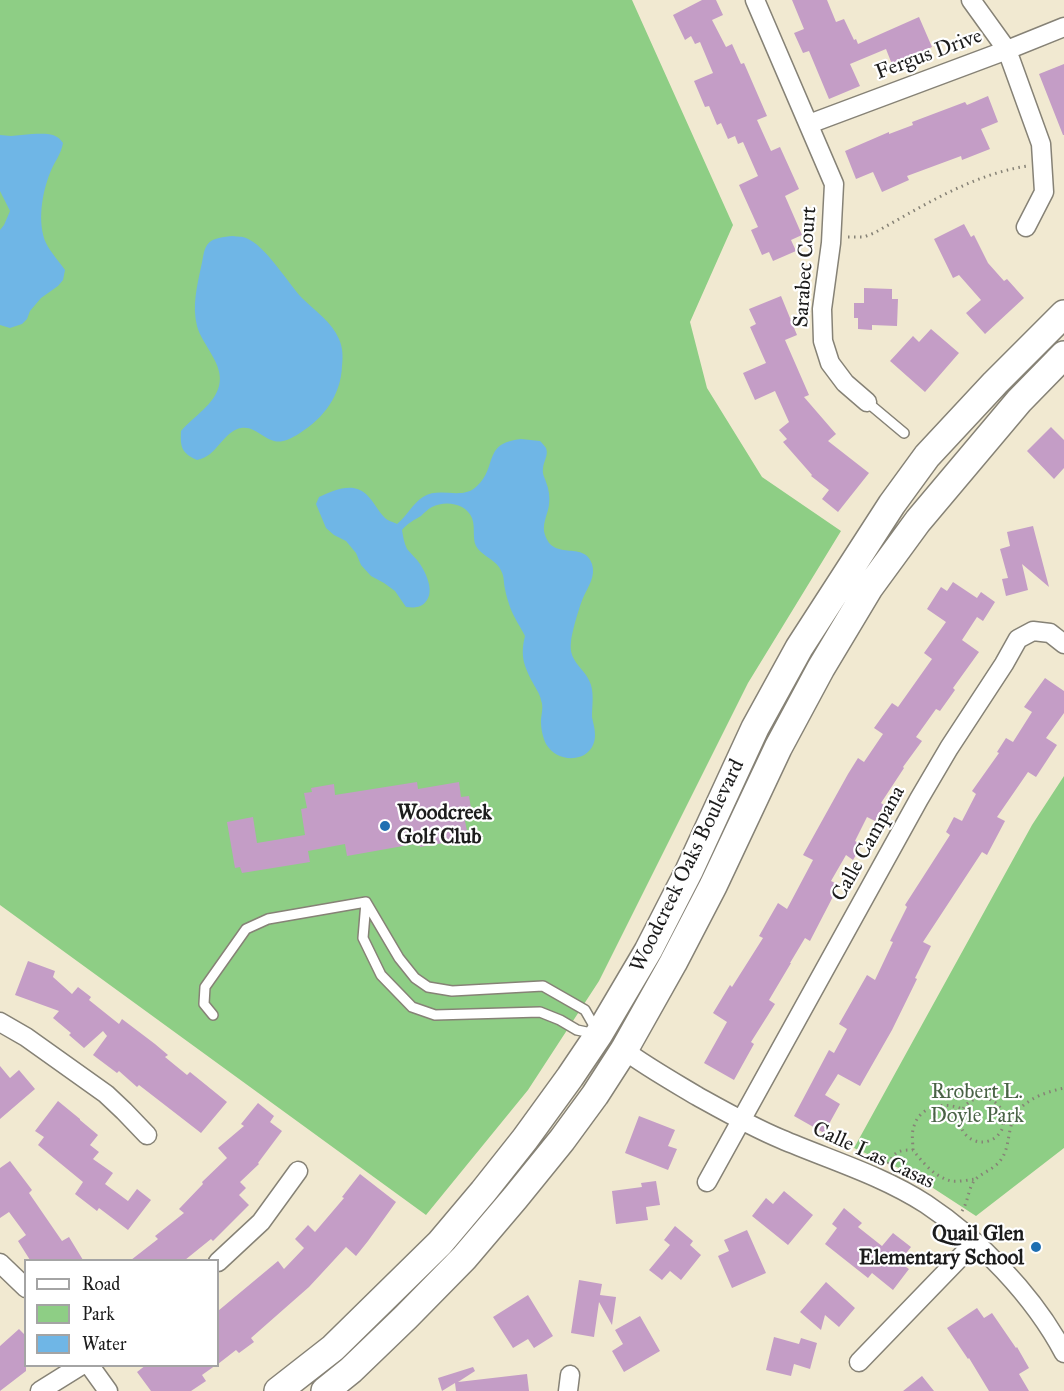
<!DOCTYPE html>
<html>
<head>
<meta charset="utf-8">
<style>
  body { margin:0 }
  #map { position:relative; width:1064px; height:1391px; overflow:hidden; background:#f1e9d1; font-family:"IM FELL Great Primer",serif }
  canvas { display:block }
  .legend { position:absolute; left:24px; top:1259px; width:195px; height:108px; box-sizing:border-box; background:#fff; border:2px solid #a4a4a4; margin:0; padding:8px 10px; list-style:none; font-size:18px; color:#1c1c1c }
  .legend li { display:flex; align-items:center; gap:12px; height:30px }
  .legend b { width:30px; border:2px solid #a4a4a4 }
</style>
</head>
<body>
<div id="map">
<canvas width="1064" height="1391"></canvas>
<ul class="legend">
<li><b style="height:8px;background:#fff"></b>Road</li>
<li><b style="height:16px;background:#8ece85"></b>Park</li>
<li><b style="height:16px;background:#6fb6e6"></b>Water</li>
</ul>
</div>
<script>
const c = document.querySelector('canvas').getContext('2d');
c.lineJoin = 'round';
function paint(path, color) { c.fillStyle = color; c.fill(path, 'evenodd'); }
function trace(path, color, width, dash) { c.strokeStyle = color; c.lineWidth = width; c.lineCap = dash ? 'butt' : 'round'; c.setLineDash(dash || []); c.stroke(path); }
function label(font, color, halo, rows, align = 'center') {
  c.font = font + ' "IM FELL Great Primer",serif'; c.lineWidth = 4.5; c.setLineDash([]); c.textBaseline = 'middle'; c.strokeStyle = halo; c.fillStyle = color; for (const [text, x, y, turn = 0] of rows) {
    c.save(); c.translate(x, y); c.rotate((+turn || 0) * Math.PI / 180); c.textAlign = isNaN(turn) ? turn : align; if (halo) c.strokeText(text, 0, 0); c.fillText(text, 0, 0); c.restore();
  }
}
paint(new Path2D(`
  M0,0H632L733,225L690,322L707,388L762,477L841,531L748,683L599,981L528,1090L426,1215L0,905Z
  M1064,776V1148L976,1216L910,1173L854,1148L1032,825Z`), '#8ece85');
paint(new Path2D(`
  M32,134C44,134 56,132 63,143C61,155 54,162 50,173C42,193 37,223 46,243C51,253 59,261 65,270L63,280L58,286L41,298L30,311L27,319L22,324L10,328L0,325V230L4,225L10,211L0,191V135L11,136Z
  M233,236C237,237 242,236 246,238C265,245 288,283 302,298C315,311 332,322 339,339C343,348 343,357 342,366C341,395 324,418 300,433C295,436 289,440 283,441C267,445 257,425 241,428C228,430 219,447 210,454C206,457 202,459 197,460C182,453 180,448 181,431C194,416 214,405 219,386C225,365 202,345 197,326C192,306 197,286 201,267C203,260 203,251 207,245C213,237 224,237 233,236Z
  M521,439L540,441C542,443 544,445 546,448C549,455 543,462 543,469C542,474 545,478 546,482C549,489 550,497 549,505C548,513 543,522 544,531C551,564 584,539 592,564C596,576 588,587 583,598C579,608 572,631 571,642C568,663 586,668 591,685C594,696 592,706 592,717C593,723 595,728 595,735C595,762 559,766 546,744C543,738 541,729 541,722C541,714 544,708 541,700C540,694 536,689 533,683C524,666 520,656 525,636C520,626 514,618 510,607C508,601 506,595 505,589C503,580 505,576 499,567C494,560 484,556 478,549C471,541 476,528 472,518C466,503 445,500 432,507C428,509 424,513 421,516C414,520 408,523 402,530C403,536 404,543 407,549C411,554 416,558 420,564C426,573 434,590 427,600C422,608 414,608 406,607L395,591L384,583L371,576L361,565L356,553L346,541L334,535L326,528L316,504L319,497C334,490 354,481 367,495C374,502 378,511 385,518C388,521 394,522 397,524C407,516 413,503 423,497C440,486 462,501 477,486C498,467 482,443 521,439Z`), '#6fb6e6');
paint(new Path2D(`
  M702,0H716L723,15L712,20L726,47L732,44L741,64L744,63L767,116L757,120L771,151L780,147L799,189L785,196L802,235L791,240L796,251L773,261L769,252L762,255L751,230L758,227L739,185L758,176L743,142L738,144L735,136L728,139L721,123L717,125L709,106L705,107L694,81L713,73L700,42L695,44L691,36L685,40L673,15Z
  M792,0H827L836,22L844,19L854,40L856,39L858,44L919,17L932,47L919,53L920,55L893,67L886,49L850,64L860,86L829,99L809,51L803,53L794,33L804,29Z
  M1064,64V135H1063L1039,74Z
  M988,96L998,122L981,129L990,149L962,160L961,156L907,176L909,180L882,192L873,172L856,179L845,151L889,132V134L913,125L912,122L965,102L967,105Z
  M964,224L971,237L974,235L988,263L1004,281L1007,279L1024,298L985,334L966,313L981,300L959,275L953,278L934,239Z
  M864,288L892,289V299H898L897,326L872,325V330L858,329V318H854V303H864Z
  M781,296L797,335L785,340L809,395L804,397L836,434L828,441L869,473L838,512L822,499L829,490L811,476L812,475L783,442L787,439L779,430L789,422L775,391L755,400L743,373L766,363L750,327L756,324L749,309Z
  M931,329L959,353L925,392L890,361L913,336L919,342Z
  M1051,427L1064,440V468L1054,479L1027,451Z
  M1033,526L1049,587L1022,564L1028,590L1006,596L1002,579L1008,578L1000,549L1010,546L1007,532Z
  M953,582L977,598L981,592L995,602L983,621L977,617L962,640L979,652L953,688L955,690L940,711L936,709L916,737L922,741L903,767L904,768L881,803L884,805L875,821L867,817L855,841L862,845L853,860L846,855L831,881L839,885L810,941L805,938L790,963H791L769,1000L775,1004L751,1042L754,1044L734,1080L704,1063L727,1022L713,1013L730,985L732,987L763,938L759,936L778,903L787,909L813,860L803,855L848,774L858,758L864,762L883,734L874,728L892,703L898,707L932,659L924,653L946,622L927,609L941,587L947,591Z
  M1045,678L1064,691V713L1046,738L1057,745L1036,777L1028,772L997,817L1005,821L987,855L982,852L923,942L931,946L915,978L917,979L892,1030L860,1086L838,1074L825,1095L840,1104L824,1133L794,1116L829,1050L834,1053L847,1029L839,1024L867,975L875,980L893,942L890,941L907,907L905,905L950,835L946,832L954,817L962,821L976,794L972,791L999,753L997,752L1006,738L1013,742L1032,712L1024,707Z
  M417,782L418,789L459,782L461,797L469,796L472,814L464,816L467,831L459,833L461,840L420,847V843L347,856L345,844L308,851L310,862L242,873L240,867L235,868L227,822L253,817L257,843L305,835L301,809L307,808L304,793L312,792L311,788L334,784L335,795Z
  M28,961L55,971L53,977L72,994L78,987L91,997L89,1000L119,1024L122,1019L155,1044L168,1055L165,1057L187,1075L190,1072L227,1102L201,1133L139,1085L137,1087L119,1071L117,1073L93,1055L107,1036L103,1031L84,1048L69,1035L71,1033L53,1018L59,1011L15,995Z
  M0,1066L10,1078L19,1070L35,1089L0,1119Z
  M58,1101L80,1119V1120L98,1135L90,1145L99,1152L93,1159L113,1173L105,1184L128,1201L137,1189L151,1200L128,1230L99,1208L97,1211L75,1194L83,1182L38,1145L44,1137L35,1131Z
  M258,1103L274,1116L270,1122L282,1131L258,1163L259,1164L240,1182L246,1188L239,1195L249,1205L213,1241L211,1239L185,1260H131L158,1239L155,1236L184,1213L179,1209L203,1184L202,1182L227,1158L218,1148L244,1126L241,1124Z
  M639,1116L675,1130L668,1146L677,1149L668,1170L625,1153Z
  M10,1161L32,1190L29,1193L62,1241L69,1237L83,1260H30L18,1241L26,1235L9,1212L0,1218V1168Z
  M360,1174L396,1202L368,1241L356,1256L346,1247L309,1287L251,1338L254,1342L239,1353L236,1350L218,1364V1311L278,1261L284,1269L304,1248L295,1239L308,1225L315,1232L344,1198L342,1197Z
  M656,1181L660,1205L646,1207L648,1220L616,1224L612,1191L642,1187L641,1183Z
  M784,1191L813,1215L788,1245L752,1216L766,1198L773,1204Z
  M844,1208L862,1223L858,1227L882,1246L893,1233L911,1247L899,1262L909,1269L893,1290L872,1273L868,1278L825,1244L837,1228L832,1224Z
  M675,1226L693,1241L690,1245L701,1255L681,1280L670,1271L662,1280L649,1270L670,1245L664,1240Z
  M747,1230L766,1273L732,1288L718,1256L729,1251L724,1240Z
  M579,1280L602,1284L600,1295L616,1297L612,1325L599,1302L594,1337L571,1333Z
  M826,1282L855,1308L839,1327L825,1315L821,1330L800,1312Z
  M528,1295L553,1336L534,1348L528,1339L513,1348L493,1317Z
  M977,1308L984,1318L992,1313L1016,1348L1017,1347L1029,1368L1019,1374L1029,1391H989L969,1358L968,1359L947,1328Z
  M640,1316L660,1351L624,1372L612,1351L623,1344L615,1330Z
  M19,1329L26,1336V1371L0,1391V1346Z
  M774,1337L799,1344L801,1338L817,1343L810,1369L794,1364L791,1376L766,1370Z
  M146,1365H216L202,1375L206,1381L191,1391H151L137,1372Z
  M473,1367L475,1371L458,1382L527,1374L529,1391H456L455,1383L442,1391L438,1378Z
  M922,1376L934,1391H903Z`), '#c49dc6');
const service = new Path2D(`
  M867,402L904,433
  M366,902L363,938L381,975L412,1007L435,1015L540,1012L560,1020L577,1030L596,1034
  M366,902L399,958L415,978L428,987L452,991L543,986L585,1010L597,1031
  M213,1015L204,1004L205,987L246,929L268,919L366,902`);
const minor = new Path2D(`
  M755,0L834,184L831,243L822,309L823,341L830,363L845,383L867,402
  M971,0L1007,50L1041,144L1044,192L1026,227
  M809,124L1007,50L1064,27
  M0,1022L26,1037L106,1094L124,1111L147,1135
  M624,1050C647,1067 672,1081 697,1096C724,1111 752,1127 781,1139C830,1160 881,1175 926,1204C979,1239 1034,1296 1064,1353
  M707,1182L919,799L949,748L1004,664L1018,639L1033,631L1050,633L1064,644
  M218,1262L261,1222L298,1171
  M0,1263L26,1288
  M859,1362L975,1242
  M90,1366L108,1391
  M40,1391L80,1366
  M568,1391L570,1375`);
const secondary = new Path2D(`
  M278,1391L333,1348L440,1243L483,1192L525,1139L570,1077L599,1034L648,951L689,871L755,728L799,648L892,504L927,456L995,383L1064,314
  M325,1391L351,1370L406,1317L464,1258L515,1198L562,1140L595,1095L624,1050L673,963L713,886L778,748L821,668L869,588L918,521L1019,401L1064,355`);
trace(service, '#868276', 12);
trace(minor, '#868276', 21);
trace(secondary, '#868276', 30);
trace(new Path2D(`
  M848,237H864L874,233C923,206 971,175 1027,166
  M960 1120a22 22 0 1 1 44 0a22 22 0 1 1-44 0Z
  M913,1150C913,1143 911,1134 914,1126C920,1106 944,1101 962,1109
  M888,1164C895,1151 899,1150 913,1150C923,1163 935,1177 951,1181C958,1182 968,1180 976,1179
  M962,1211C968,1202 968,1190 974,1181C981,1172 995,1170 1002,1158C1008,1149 1008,1137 1011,1126C1016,1102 1042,1093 1064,1088`), '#868276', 3, [1.5, 4.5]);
trace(service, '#fff', 9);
trace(minor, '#fff', 18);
trace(secondary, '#fff', 27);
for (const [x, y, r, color] of [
  [385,826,6,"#1f6fb2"],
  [1036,1247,6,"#1f6fb2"]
]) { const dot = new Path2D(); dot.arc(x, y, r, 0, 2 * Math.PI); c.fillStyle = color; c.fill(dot); trace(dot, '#fff', 2); }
label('21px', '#1c1c1c', '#fff', [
  ["Fergus Drive",929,55,-20],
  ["Sarabec Court",806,267,-86],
  ["Calle Campana",869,844,-61],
  ["Woodcreek Oaks Boulevard",688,866,-64],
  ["Calle Las Casas",873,1156,25]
]);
label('bold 21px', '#1c1c1c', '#fff', [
  ["Woodcreek",397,814],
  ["Golf Club",397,838],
  ["Quail Glen",1024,1235,"right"],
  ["Elementary School",1024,1259,"right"]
], 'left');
label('21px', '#4a6346', '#fff', [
  ["Rrobert L.",977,1093],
  ["Doyle Park",977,1117]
]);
</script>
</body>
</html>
